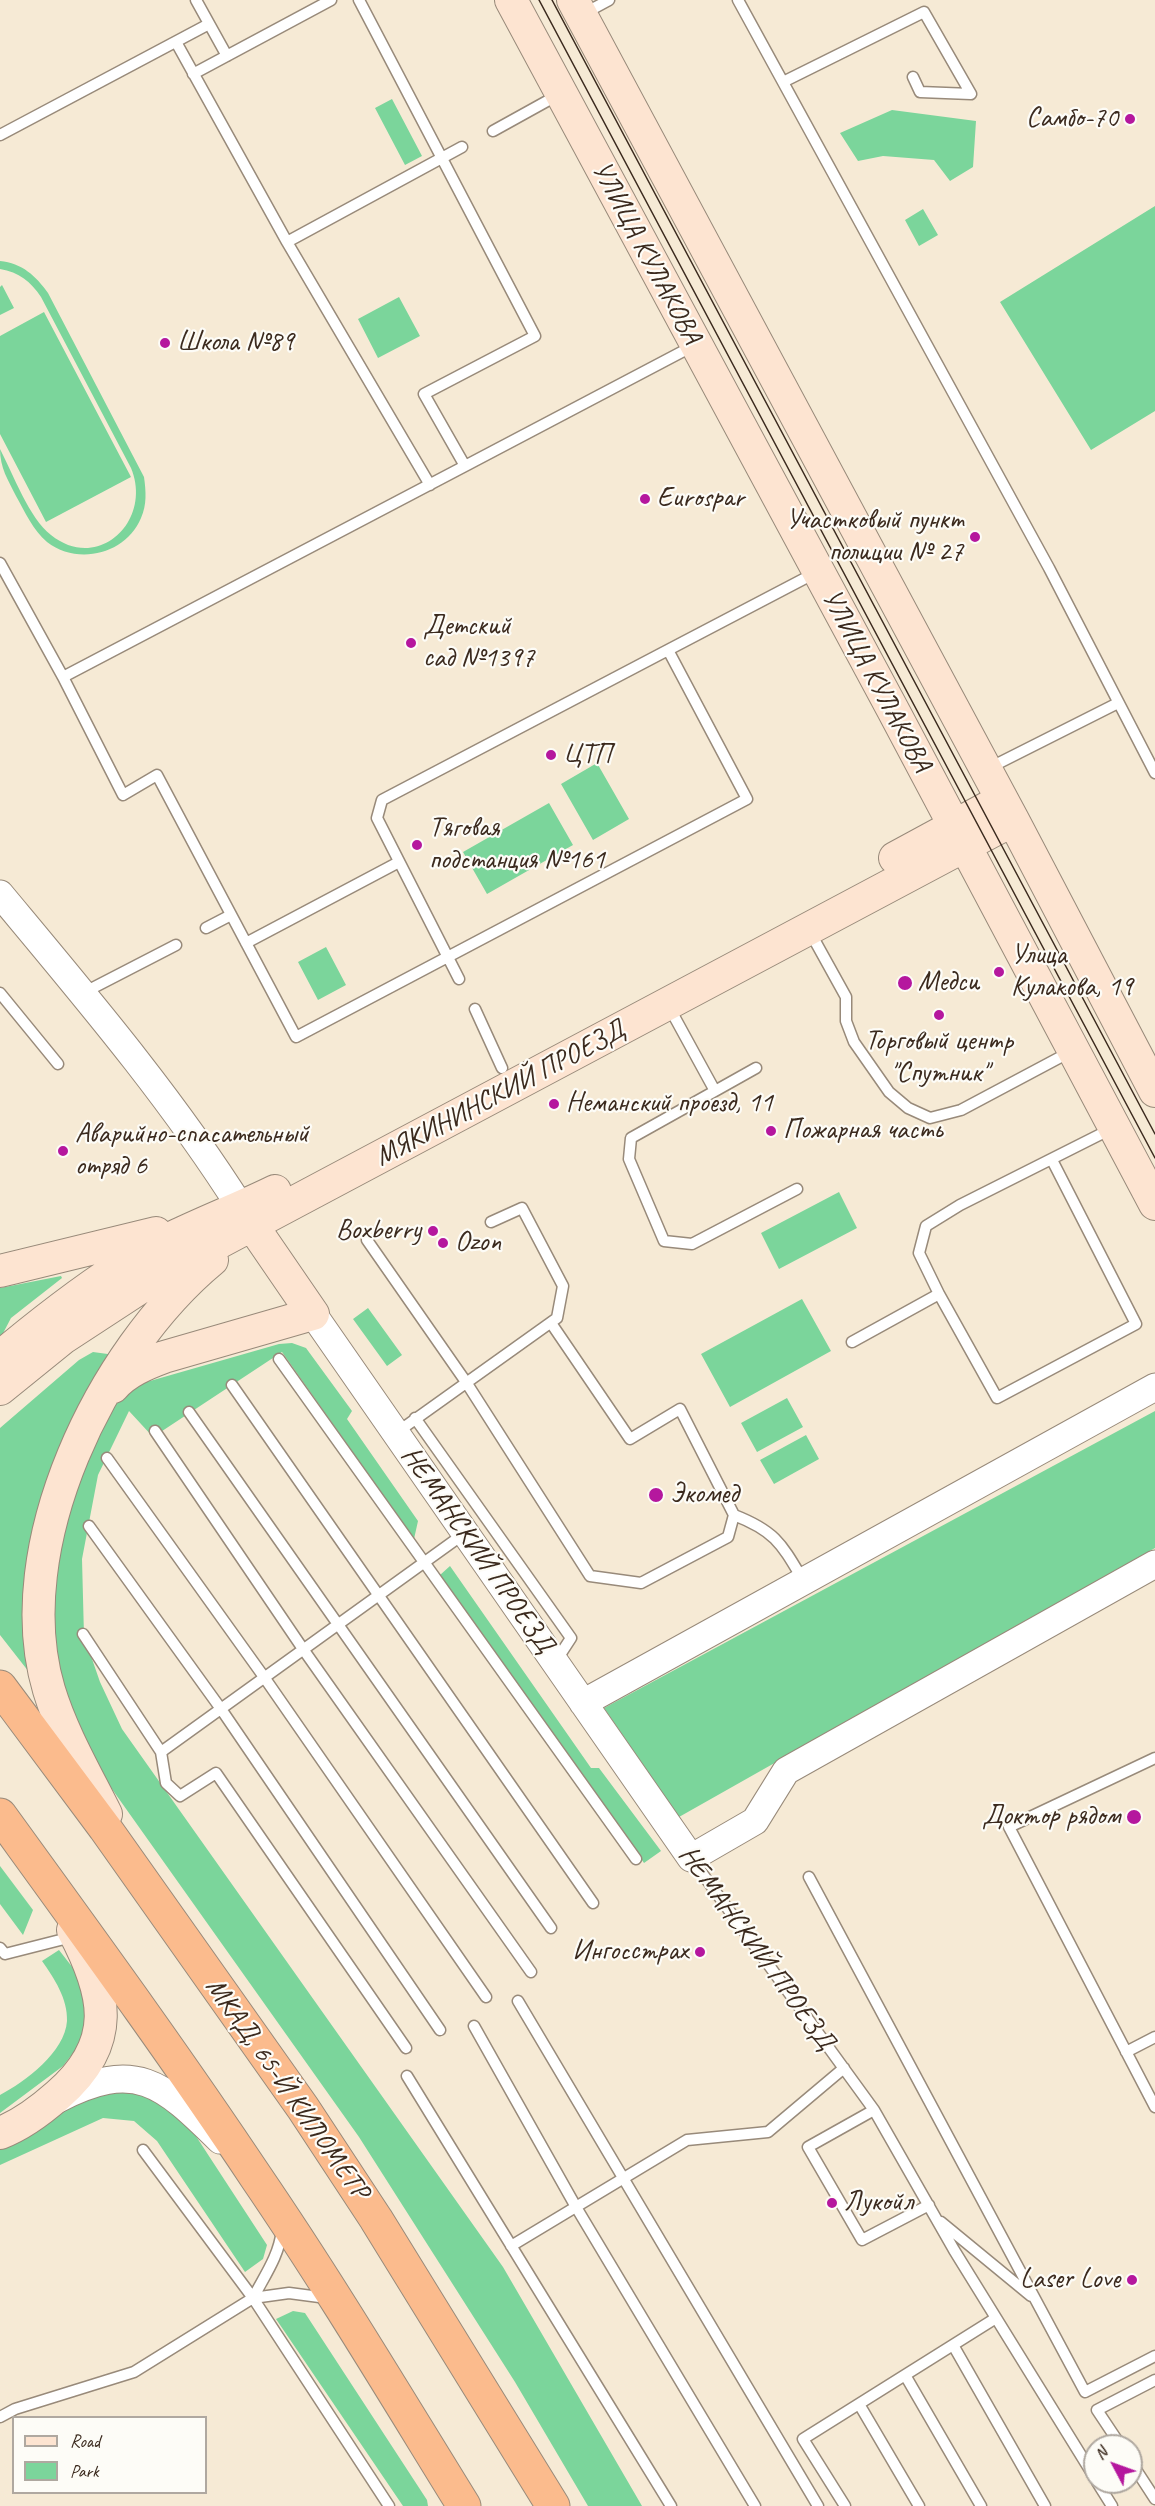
<!DOCTYPE html>
<html>
<head>
<meta charset="utf-8">
<style>
  body { margin:0 }
  #map { position:relative; width:1155px; height:2506px; overflow:hidden; background:#f6ead5; font-family:Caveat,sans-serif }
  canvas { display:block }
  .legend { position:absolute; left:12px; top:2416px; width:195px; height:78px; box-sizing:border-box; background:#fdfcf7; border:2px solid #afa8a0; margin:0; padding:8px 10px; list-style:none; font-size:18px; color:#3b2a1e }
  .legend li { display:flex; align-items:center; gap:12px; height:30px }
  .legend b { width:30px; border:2px solid #afa8a0 }
  .north { position:absolute; left:1083px; top:2434px; width:60px; height:60px; box-sizing:border-box; background:#fdfcf7; border:2px solid #afa8a0; border-radius:50%; rotate:311deg; font-size:16px; font-weight:700; line-height:24px; text-align:center; color:#3b2a1e }
  .north::after { content:''; display:block; margin:auto; width:21px; height:27px; background:#b5179e; clip-path:polygon(50% 0,100% 100%,50% 72%,0 100%) }
</style>
</head>
<body>
<div id="map">
<canvas width="1155" height="2506"></canvas>
<ul class="legend">
<li><b style="height:8px;background:#fde4d1"></b>Road</li>
<li><b style="height:16px;background:#7bd59b"></b>Park</li>
</ul>
<div class="north">N</div>
</div>
<script>
const c = document.querySelector('canvas').getContext('2d');
c.lineJoin = 'round';
function paint(path, color) { c.fillStyle = color; c.fill(path, 'evenodd'); }
function trace(path, color, width, dash) { c.strokeStyle = color; c.lineWidth = width; c.lineCap = dash ? 'butt' : 'round'; c.setLineDash(dash || []); c.stroke(path); }
function label(font, color, halo, rows, align = 'center') {
  c.font = font + ' Caveat,sans-serif'; c.lineWidth = 4.5; c.setLineDash([]); c.textBaseline = 'middle'; c.strokeStyle = halo; c.fillStyle = color; for (const [text, x, y, turn = 0] of rows) {
    c.save(); c.translate(x, y); c.rotate((+turn || 0) * Math.PI / 180); c.textAlign = isNaN(turn) ? turn : align; if (halo) c.strokeText(text, 0, 0); c.fillText(text, 0, 0); c.restore();
  }
}
paint(new Path2D(`
  M392,99L422,156L405,165L375,108Z
  M892,110L976,121L973,167L950,181L934,160L883,156L858,161L840,133Z
  M1155,206V411L1091,450L1000,302Z
  M923,209L938,235L919,246L905,220Z
  M0,261C22,263 36,276 48,293L144,477C146,491 147,505 141,518C126,554 78,566 47,542C33,530 25,512 16,496C8,480 0,468 0,449C13,474 29,518 51,535C98,573 153,521 131,468L41,297C31,282 19,272 0,269Z
  M2,285L14,308L0,315V287Z
  M399,297L420,336L378,358L358,319Z
  M44,312L131,477L46,522L0,434V336Z
  M597,763L629,819L593,840L561,784Z
  M549,803L573,845L487,894L463,852Z
  M326,947L346,985L318,1000L298,962Z
  M839,1192L857,1228L779,1269L761,1233Z
  M61,1276L62,1278L11,1318L0,1339V1288Z
  M802,1299L831,1351L730,1407L701,1354Z
  M368,1308L402,1355L387,1366L353,1319Z
  M292,1343L306,1348L352,1411L347,1419L418,1521L414,1539L282,1352L153,1437L129,1411L98,1475L82,1559L84,1636L100,1682L122,1729L503,2267L642,2506H588L515,2382L359,2137L102,1775L54,1673L47,1618L59,1524L100,1423L129,1387L279,1344Z
  M93,1352L115,1355L88,1398L36,1681L0,1635V1428L79,1360Z
  M787,1398L803,1427L757,1452L741,1423Z
  M1155,1411V1548L679,1817L604,1708Z
  M806,1435L819,1459L774,1484L760,1460Z
  M450,1566L591,1768H599L661,1851L644,1863L440,1575Z
  M0,1866L33,1910L23,1935L0,1904Z
  M59,1950L80,1977L88,2007L86,2026L77,2048L63,2066L0,2113V2095C25,2082 65,2052 67,2021C68,1999 54,1978 42,1961Z
  M142,2090L190,2127L267,2245L263,2259L245,2272L157,2141L134,2121L103,2118L0,2165V2149L18,2142L84,2097Z
  M293,2311L305,2313L427,2500L428,2506H403L276,2319Z`), '#7bd59b');
const service = new Path2D(`
  M196,0L227,56
  M359,0L535,336L424,394L465,466L693,346
  M738,0L1049,568L1155,773
  M583,14L609,0
  M176,42L287,242L430,485
  M193,74L331,0
  M783,82L924,12L971,94L920,92L913,77
  M493,131L558,95
  M0,135L209,24
  M287,242L462,147
  M0,563L63,677L123,795L157,775L296,1037L747,799L668,650L817,572
  M63,677L465,466
  M987,769L1118,703
  M206,928L231,915
  M810,932L846,997V1021L854,1042L889,1092L908,1108L930,1118L961,1110L1070,1052
  M246,943L399,862
  M459,979L377,818L382,800L668,650
  M0,993L58,1064
  M83,993L176,945
  M669,1007L715,1091L631,1138L629,1159L664,1241L692,1244L797,1189
  M475,1009L502,1068
  M715,1091L756,1068
  M1052,1160L1136,1324L997,1398L939,1294L919,1253L926,1226L960,1205L1111,1129
  M367,1240L466,1382L590,1576L641,1583L728,1537L734,1515L680,1409L630,1439L551,1323
  M852,1342L939,1294
  M279,1359L636,1859
  M232,1385L593,1903
  M189,1412L551,1928
  M415,1418L571,1638L556,1661
  M155,1431L303,1649L531,1972
  M396,1433L557,1318L563,1286L522,1208L491,1222
  M107,1458L264,1677L486,1997
  M734,1515C775,1531 781,1543 803,1580
  M89,1526L221,1709L440,2030
  M83,1634L161,1752L166,1783L180,1796L216,1773L406,2048
  M161,1752L465,1533
  M1155,1758L1009,1827L1155,2107
  M691,1858L874,2110L954,2250L1095,2478
  M809,1877L1085,2392L1155,2356
  M0,1948L5,1954L72,1937
  M518,2001L818,2506
  M474,2026L576,2207L755,2506
  M1126,2052L1155,2037
  M407,2076L671,2506
  M874,2110L808,2147L862,2240L929,2205
  M143,2150L253,2298L389,2506
  M941,2222L1031,2296
  M511,2246L687,2140L768,2132L844,2068
  M253,2298C265,2275 279,2256 282,2230
  M953,2345L1045,2506
  M905,2375L981,2506
  M859,2404L919,2506
  M0,2417L15,2409L134,2372L253,2298L289,2293L327,2298
  M1121,2446L1097,2410L1155,2380
  M1131,2462L1155,2499
  M1097,2482L1112,2506
  M845,2506L803,2439L996,2318`);
const tertiary = new Path2D(`
  M0,894C84,995 171,1097 241,1208
  M313,1314L691,1858L755,1821L786,1771L1155,1564
  M583,1703L1155,1387
  M56,2100C136,2058 162,2083 220,2140`);
const secondary = new Path2D(`
  M511,0L893,710L1155,1204
  M573,0L1013,820L1155,1091
  M895,858L1002,800
  M0,1271L156,1233
  M0,1357C42,1322 86,1287 134,1258C179,1231 228,1214 275,1191
  M113,1387C126,1372 145,1364 164,1357L313,1314L241,1209
  M0,1389L63,1338L167,1270L1013,820
  M106,1814C86,1774 62,1733 49,1690C6,1547 102,1351 212,1260
  M0,2133C21,2125 41,2110 58,2095C118,2043 107,1994 73,1930`);
const trunk = new Path2D(`
  M0,1687L105,1828L303,2108L376,2219L553,2506
  M0,1815C87,1935 174,2054 256,2177C329,2284 396,2396 464,2506`);
trace(service, '#988a7a', 13);
trace(tertiary, '#988a7a', 29);
trace(secondary, '#988a7a', 34);
trace(trunk, '#988a7a', 35);
trace(service, '#fff', 10);
trace(tertiary, '#fff', 27);
trace(secondary, '#fde4d1', 32);
trace(trunk, '#fbbb8d', 33);
trace(new Path2D(`
  M539,0L1155,1158
  M552,0L1155,1134`), '#3b2a1e', 1.5);
for (const [x, y, r, color] of [
  [1130,119,6,"#b5179e"],
  [165,343,6,"#b5179e"],
  [645,499,6,"#b5179e"],
  [975,537,6,"#b5179e"],
  [411,643,6,"#b5179e"],
  [551,755,6,"#b5179e"],
  [417,845,6,"#b5179e"],
  [999,972,6,"#b5179e"],
  [905,983,8,"#b5179e"],
  [939,1015,6,"#b5179e"],
  [554,1104,6,"#b5179e"],
  [771,1131,6,"#b5179e"],
  [63,1151,6,"#b5179e"],
  [433,1231,6,"#b5179e"],
  [443,1243,6,"#b5179e"],
  [656,1495,8,"#b5179e"],
  [1134,1817,8,"#b5179e"],
  [700,1952,6,"#b5179e"],
  [832,2203,6,"#b5179e"],
  [1132,2280,6,"#b5179e"]
]) { const dot = new Path2D(); dot.arc(x, y, r, 0, 2 * Math.PI); c.fillStyle = color; c.fill(dot); trace(dot, '#fdfcf7', 2); }
label('28px', '#3b2a1e', '#fdfcf7', [
  ["Самбо-70",1118,119,"right"],
  ["Школа №89",177,343],
  ["Eurospar",657,499],
  ["Участковый пункт",963,521,"right"],
  ["полиции № 27",963,553,"right"],
  ["Детский",423,627],
  ["сад №1397",423,659],
  ["ЦТП",563,755],
  ["Тяговая",429,829],
  ["подстанция №161",429,861],
  ["Улица",1011,956],
  ["Кулакова, 19",1011,988],
  ["Медси",918,983],
  ["Торговый центр",939,1042,"center"],
  ["\"Спутник\"",939,1074,"center"],
  ["Неманский проезд, 11",566,1104],
  ["Пожарная часть",783,1131],
  ["Аварийно-спасательный",75,1135],
  ["отряд 6",75,1167],
  ["Boxberry",421,1231,"right"],
  ["Ozon",455,1243],
  ["Экомед",670,1495],
  ["Доктор рядом",1120,1817,"right"],
  ["Ингосстрах",688,1952,"right"],
  ["Лукойл",844,2203],
  ["Laser Love",1120,2280,"right"]
], 'left');
label('28px', '#3b2a1e', '#fdfcf7', [
  ["УЛИЦА КУЛАКОВА",646,253,62],
  ["УЛИЦА КУЛАКОВА",876,681,62],
  ["МЯКИНИНСКИЙ ПРОЕЗД",500,1094,-28],
  ["НЕМАНСКИЙ ПРОЕЗД",477,1550,55],
  ["НЕМАНСКИЙ ПРОЕЗД",756,1948,54],
  ["МКАД, 65-Й КИЛОМЕТР",287,2089,55]
]);
</script>
</body>
</html>
